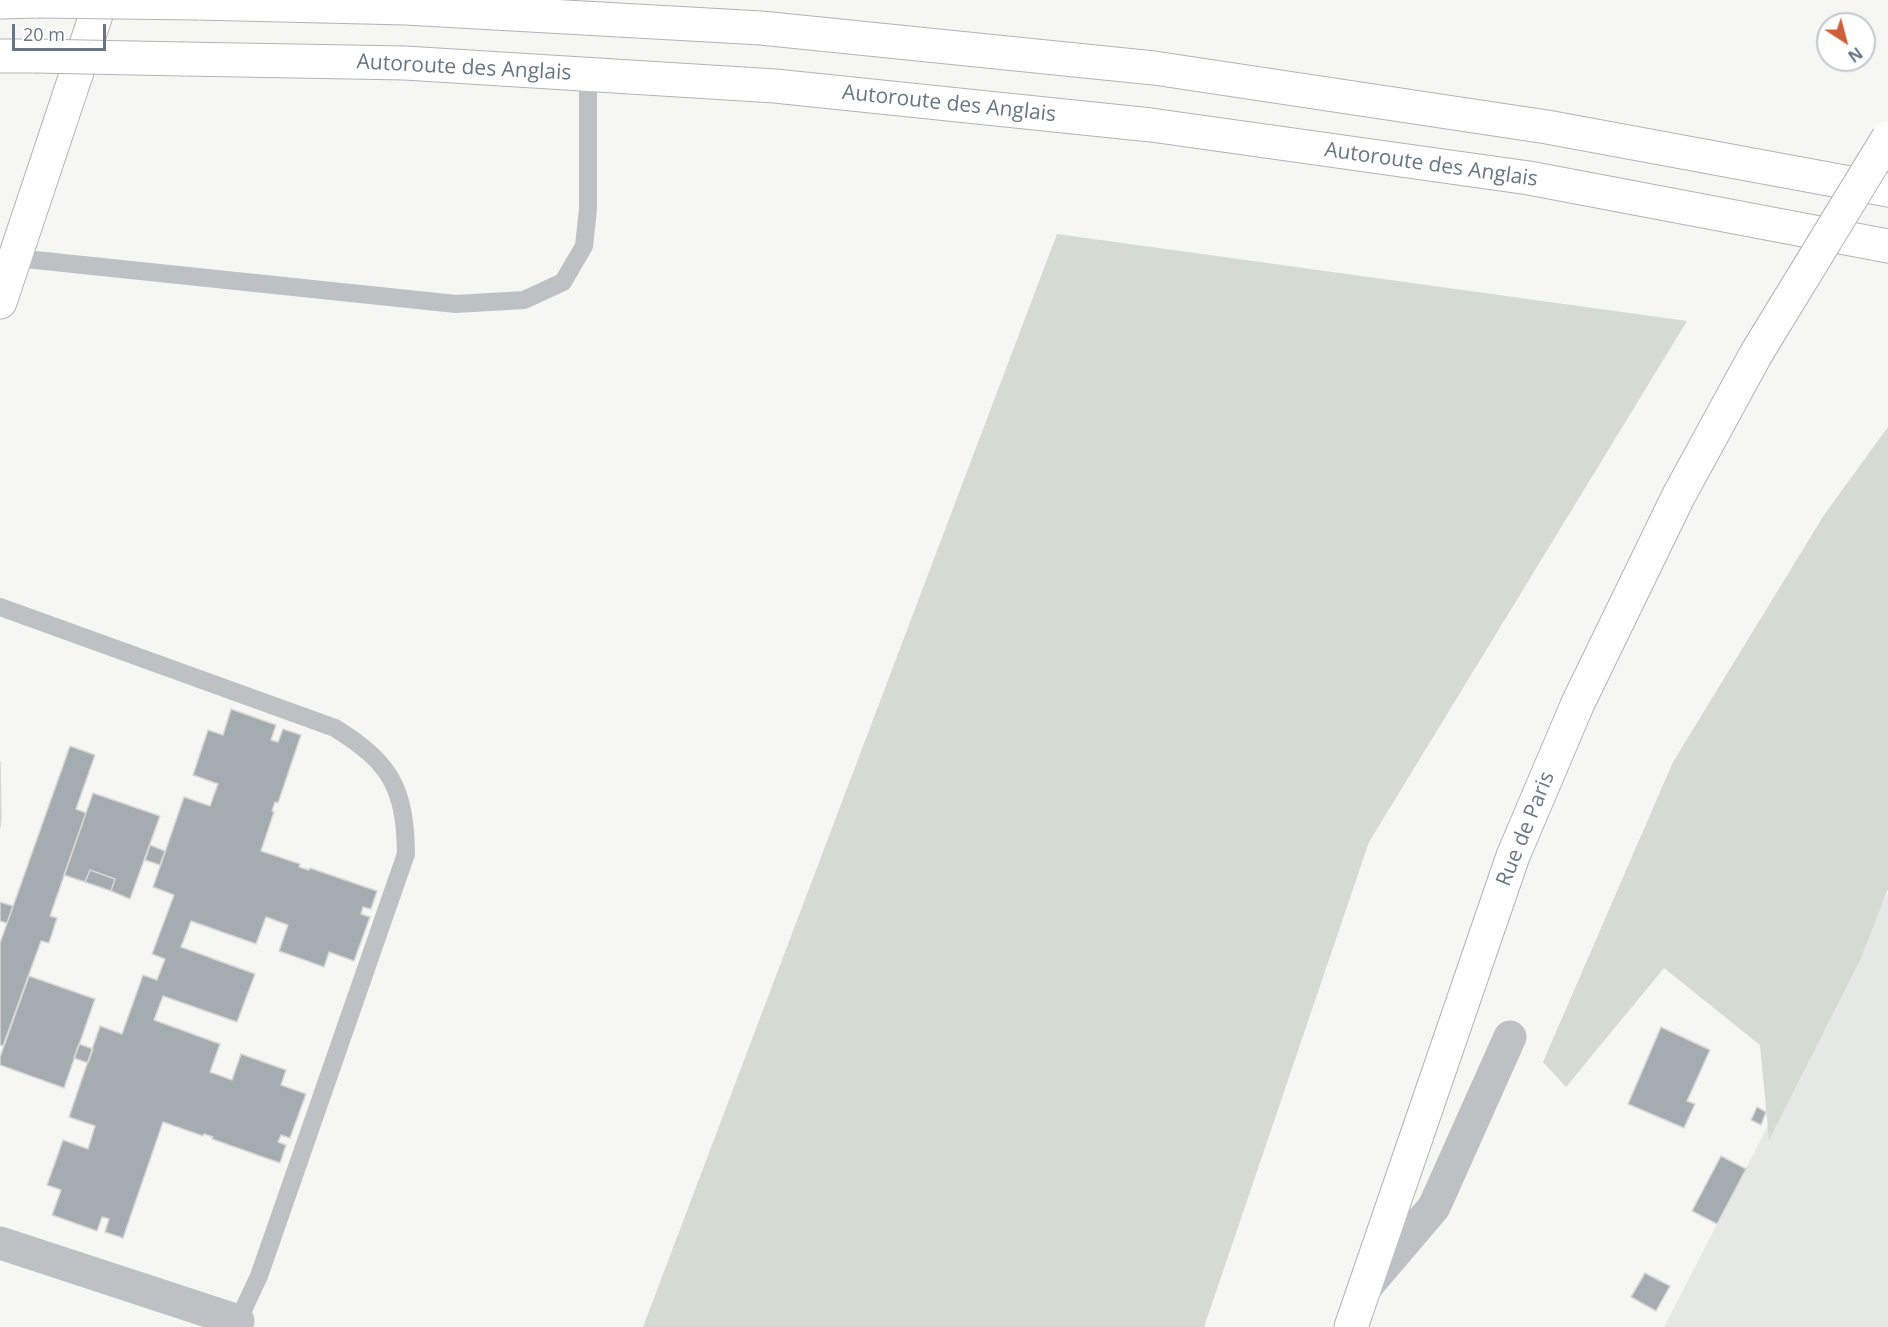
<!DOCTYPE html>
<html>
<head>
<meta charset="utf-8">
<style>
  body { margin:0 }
  #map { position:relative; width:1888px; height:1327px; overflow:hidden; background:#f6f6f3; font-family:"Open Sans",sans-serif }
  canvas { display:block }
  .north { position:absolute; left:1816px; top:12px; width:60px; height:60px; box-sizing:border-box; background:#fff; border:2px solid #c3c8cd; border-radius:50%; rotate:144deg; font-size:16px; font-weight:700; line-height:24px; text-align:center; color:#687681 }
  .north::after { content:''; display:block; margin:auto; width:21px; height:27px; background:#cf5e3a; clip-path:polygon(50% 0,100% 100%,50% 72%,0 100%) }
  .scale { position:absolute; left:12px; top:24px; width:94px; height:27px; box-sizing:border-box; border:3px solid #687681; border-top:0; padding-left:8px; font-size:18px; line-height:21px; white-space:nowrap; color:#687681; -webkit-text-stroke:4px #fff; paint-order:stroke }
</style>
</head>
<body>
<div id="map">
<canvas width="1888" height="1327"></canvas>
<div class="north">N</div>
<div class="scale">20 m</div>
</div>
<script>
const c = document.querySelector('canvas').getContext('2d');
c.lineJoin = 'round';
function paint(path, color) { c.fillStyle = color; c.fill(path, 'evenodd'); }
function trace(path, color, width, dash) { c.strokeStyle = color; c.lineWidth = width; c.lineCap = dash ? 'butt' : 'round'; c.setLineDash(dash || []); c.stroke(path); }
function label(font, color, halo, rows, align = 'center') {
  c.font = font + ' "Open Sans",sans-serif'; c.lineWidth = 6; c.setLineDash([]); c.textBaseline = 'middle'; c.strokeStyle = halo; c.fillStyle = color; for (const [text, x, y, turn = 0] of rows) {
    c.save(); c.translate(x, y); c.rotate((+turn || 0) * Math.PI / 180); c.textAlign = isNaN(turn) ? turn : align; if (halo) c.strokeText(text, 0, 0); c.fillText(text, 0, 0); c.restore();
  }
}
paint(new Path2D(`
  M1888,893V1327H1664Z`), '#e6e8e6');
paint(new Path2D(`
  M1057,234L1687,321L1369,842L1204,1327H643Z
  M1888,427V889L1860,960L1769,1140L1760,1045L1664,968L1566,1087L1543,1062L1673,762L1824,515Z`), '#d5dad3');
const building = new Path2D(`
  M231,709L276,725L271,740L278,742L283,729L301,735L278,803L275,802L272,811L274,812L261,851L300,864L299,867L309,870L310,868L377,891L371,909L363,907L361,914L370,917L354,961L329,952L324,967L279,951L288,925L266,917L256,944L191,921L181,947L255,974L237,1022L163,996L154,1020L220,1044L210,1072L232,1080L241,1054L286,1070L281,1085L306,1094L290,1138L281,1135L278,1142L286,1145L280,1163L212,1139L213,1137L204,1134L203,1136L163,1122L123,1238L105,1232L109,1219L102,1217L97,1231L52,1215L61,1190L47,1185L63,1140L88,1149L95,1126L69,1117L100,1026L122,1034L143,975L157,980L165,959L152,954L174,895L153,887L184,797L210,806L218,784L193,775L208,730L223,735Z
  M70,746L95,755L76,809L86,813L50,916L57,918L49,943L41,941L3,1046L0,1045V943Z
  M0,762L1,818L0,827Z
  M93,793L160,816L130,899L111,891L115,879L90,870L85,882L64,875Z
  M150,845L165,851L160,865L145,860Z
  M90,870L115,879L111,891L85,882Z
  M0,902L13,906L7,923L0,921Z
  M29,976L95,999L64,1088L0,1065V1057Z
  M1661,1027L1710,1050L1687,1101L1695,1104L1684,1128L1628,1104Z
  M79,1044L93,1049L88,1063L74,1058Z
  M1757,1107L1766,1112L1761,1125L1751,1120Z
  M1721,1156L1746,1169L1717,1224L1692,1211Z
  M1645,1273L1670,1286L1656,1311L1631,1297Z`);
paint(building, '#a5acb1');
trace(building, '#d7d7d6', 1.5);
const secondary = new Path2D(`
  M0,302L101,0`);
const primary = new Path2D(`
  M1351,1327L1513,856L1578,703L1678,497L1756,354`);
const highway = new Path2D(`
  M0,2L38,1
  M197,3L406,8L761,28L1154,68L1547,127L1888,190
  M0,56H35
  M184,59L405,63L775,86L1151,125L1529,178L1888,246`);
trace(secondary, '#b0b5b9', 35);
trace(primary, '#b1b5b8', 35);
trace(highway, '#b1b4b7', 35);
trace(new Path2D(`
  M16,258L456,304L524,300L563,282L584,246L588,209V74
  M0,607L335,728C391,763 405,788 406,854L259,1276L238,1321`), '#bdc1c4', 18);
trace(new Path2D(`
  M0,1243L238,1321
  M1365,1288L1434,1207L1510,1037`), '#bdc1c4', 33);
trace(secondary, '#fff', 33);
trace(primary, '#fff', 33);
trace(highway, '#fff', 33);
const primaryBridge = new Path2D(`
  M1756,354L1888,138`);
const highwayBridge = new Path2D(`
  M38,1L197,3
  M35,56L184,59`);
trace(primaryBridge, '#b1b5b8', 35, []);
trace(highwayBridge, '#b1b4b7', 35, []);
trace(primaryBridge, '#fff', 33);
trace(highwayBridge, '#fff', 33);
label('21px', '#687681', '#fff', [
  ["Autoroute des Anglais",464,68,3],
  ["Autoroute des Anglais",949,104,6],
  ["Autoroute des Anglais",1431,165,8],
  ["Rue de Paris",1526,829,-68]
]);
</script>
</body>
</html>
